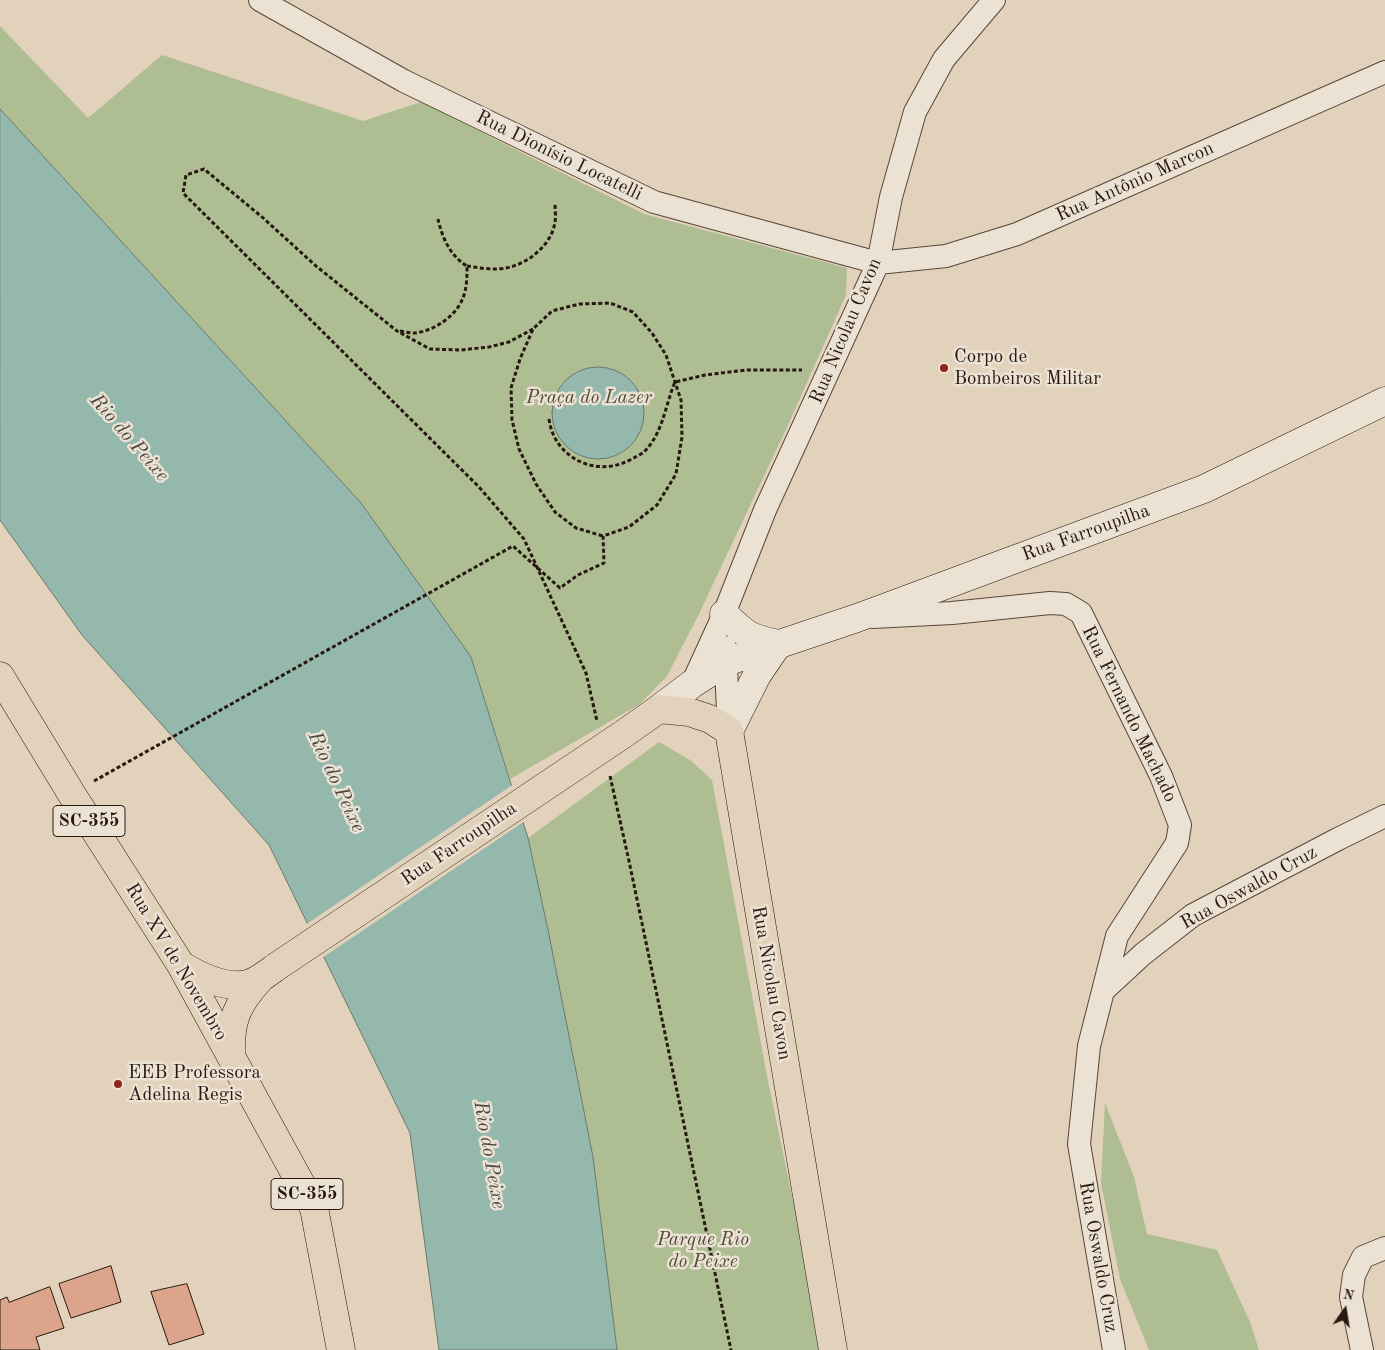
<!DOCTYPE html>
<html>
<head>
<meta charset="utf-8">
<style>
  body { margin:0 }
  #map { position:relative; width:1385px; height:1350px; overflow:hidden; background:#e2d2bb; font-family:"Old Standard TT",serif }
  canvas { display:block }
  .north { position:absolute; left:1320px; top:1285px; width:50px; height:50px; -webkit-text-stroke:4px #ece2d3; paint-order:stroke; rotate:13deg; font-size:14px; font-weight:700; line-height:20px; text-align:center; color:#271810 }
  .north::after { content:''; display:block; margin:auto; width:18px; height:22px; background:#271810; clip-path:polygon(50% 0,100% 100%,50% 72%,0 100%) }
</style>
</head>
<body>
<div id="map">
<canvas width="1385" height="1350"></canvas>
<div class="north">N</div>
</div>
<script>
const c = document.querySelector('canvas').getContext('2d');
c.lineJoin = 'round';
function paint(path, color) { c.fillStyle = color; c.fill(path, 'evenodd'); }
function trace(path, color, width, dash) { c.strokeStyle = color; c.lineWidth = width; c.lineCap = dash ? 'butt' : 'round'; c.setLineDash(dash || []); c.stroke(path); }
function label(font, color, halo, rows, align = 'center') {
  c.font = font + ' "Old Standard TT",serif'; c.lineWidth = 5; c.setLineDash([]); c.textBaseline = 'middle'; c.strokeStyle = halo; c.fillStyle = color; for (const [text, x, y, turn = 0] of rows) {
    c.save(); c.translate(x, y); c.rotate((+turn || 0) * Math.PI / 180); c.textAlign = isNaN(turn) ? turn : align; if (halo) c.strokeText(text, 0, 0); c.fillText(text, 0, 0); c.restore();
  }
}
paint(new Path2D(`
  M0,26L88,118L162,55L363,121L421,102L644,214L847,268L846,295L788,425L698,616L667,676L640,704L510,779L471,657L361,503L0,109Z
  M659,742L690,760L712,780L767,1076L824,1350H617L593,1157L548,930L528,838Z
  M1105,1103L1134,1177L1147,1234L1217,1250L1250,1322L1259,1350H1149L1120,1279L1101,1183Z`), '#afbd93');
const water = new Path2D(`
  M0,109L361,503L471,657L528,838L548,930L593,1157L617,1350H439L410,1133L269,845L82,635L0,520Z
  M552 413a46 46 0 1 1 92 0a46 46 0 1 1-92 0Z`);
paint(water, '#95b8ad');
trace(water, '#69786e', 1);
paint(new Path2D(`
  M514,784L525,821L322,958L305,925Z`), '#e2d2bb');
const building = new Path2D(`
  M111,1266L121,1302L71,1318L59,1284Z
  M187,1284L204,1334L169,1345L151,1292Z
  M50,1287L64,1328L36,1337L40,1350H0V1300L7,1297L9,1302Z`);
paint(building, '#dca48a');
trace(building, '#271810', 1);
const street = new Path2D(`
  M260,0L404,81L654,202L878,263L946,256L1017,234L1385,72
  M873,617L952,613L1050,603L1066,604L1081,613L1161,776L1180,825L1177,843L1117,936L1103,991
  M725,647L729,731
  M692,684L724,614L765,510L878,263L891,197L915,112L944,59L994,0
  M1114,1350L1079,1144L1089,1046L1103,991L1143,954L1193,915L1338,839L1385,816
  M1362,1350L1351,1297L1354,1275L1363,1257L1385,1248`);
const secondary = new Path2D(`
  M724,614C746,635 749,638 778,644
  M659,709L692,684L726,662L857,618L1204,489L1385,401
  M729,731L757,675L778,644`);
const primary = new Path2D(`
  M0,676L71,793L181,965L314,1208L341,1350
  M622,735L659,709L689,712L710,719L729,731L833,1350
  M181,965C199,976 226,989 248,984C258,981 268,973 276,967
  M231,1054C230,1020 237,1004 260,979`);
trace(street, '#56463b', 24);
trace(secondary, '#271810', 29);
trace(primary, '#271810', 29);
trace(new Path2D(`
  M467,266C480,268 496,271 510,267C530,262 552,244 555,222C556,216 555,209 555,203
  M533,329L509,342L489,347L461,350L430,349L397,331L316,266L262,217L204,169L186,175L183,193L479,487L524,539L586,673L597,721
  M400,331C405,332 410,333 415,333C433,331 455,317 462,300C467,290 467,277 467,266C450,256 442,237 438,219
  M549,419C554,458 596,478 630,460C635,457 640,455 644,452C663,433 665,406 675,382L705,375L747,370H802
  M610,776L629,861L731,1350
  M94,781L513,546L560,588L578,575L604,563L603,536L629,527L657,505L676,474L682,437L681,400L666,355L652,333L633,312L610,303L579,304L552,311L533,329L520,359L511,388L512,420L519,449L536,484L555,512L576,528L603,536`), '#271810', 3, [4, 2.5]);
trace(street, '#ece2d3', 22);
trace(secondary, '#ece2d3', 28);
trace(primary, '#e2d2bb', 28);
const primaryBridge = new Path2D(`
  M276,967L622,735`);
trace(primaryBridge, '#271810', 29, []);
trace(primaryBridge, '#e2d2bb', 28);
for (const [x, y, r, color] of [
  [944,368,5,"#8f2418"],
  [118,1084,5,"#8f2418"]
]) { const dot = new Path2D(); dot.arc(x, y, r, 0, 2 * Math.PI); c.fillStyle = color; c.fill(dot); trace(dot, '#ece2d3', 2); }
for (const [x, y, w] of [
  [89,821,72],
  [307,1194,72]
]) { const box = new Path2D(); box.roundRect(x - w / 2, y - 15.5, w, 31, 4); c.fillStyle = '#ece2d3'; c.fill(box); trace(box, '#271810', 1); }
label('bold 18px', '#271810', null, [
  ["SC-355",89,821],
  ["SC-355",307,1194]
]);
label('19px', '#271810', '#ece2d3', [
  ["Rua Dionísio Locatelli",559,156,26],
  ["Rua Antônio Marcon",1135,182,-24],
  ["Rua Nicolau Cavon",846,331,-67],
  ["Rua Farroupilha",1086,533,-20],
  ["Rua Fernando Machado",1129,714,64],
  ["Rua Farroupilha",459,844,-34],
  ["Rua Oswaldo Cruz",1249,888,-29],
  ["Rua XV de Novembro",176,962,59],
  ["Rua Nicolau Cavon",771,983,80],
  ["Rua Oswaldo Cruz",1098,1257,80]
]);
label('19px', '#271810', '#ece2d3', [
  ["Corpo de",954,357],
  ["Bombeiros Militar",954,379],
  ["EEB Professora",128,1073],
  ["Adelina Regis",128,1095]
], 'left');
label('italic 19px', '#504a37', '#ece2d3', [
  ["Praça do Lazer",589,398],
  ["Parque Rio",703,1240],
  ["do Peixe",703,1262]
]);
label('italic 20px', '#48483f', '#ece2d3', [
  ["Rio do Peixe",129,438,49],
  ["Rio do Peixe",336,782,65],
  ["Rio do Peixe",489,1155,80]
]);
</script>
</body>
</html>
